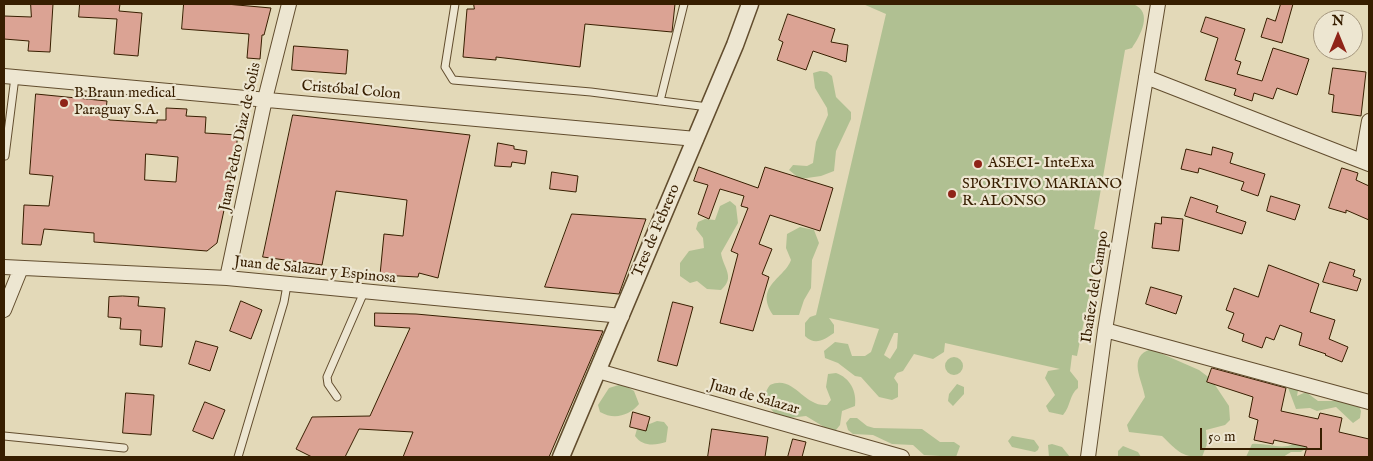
<!DOCTYPE html>
<html>
<head>
<meta charset="utf-8">
<style>
  body { margin:0 }
  #map { position:relative; width:1373px; height:461px; overflow:hidden; background:#e3d9b8; font-family:"IM FELL English",serif }
  canvas { display:block }
  .frame { position:absolute; inset:0; border:5px solid #371e00; pointer-events:none }
  .north { position:absolute; left:1313px; top:10px; width:50px; height:50px; box-sizing:border-box; background:#ede6d1; border:1px solid #a4967d; border-radius:50%; rotate:0deg; font-size:14px; font-weight:700; line-height:20px; text-align:center; color:#371e00 }
  .north::after { content:''; display:block; margin:auto; width:18px; height:22px; background:#8f2418; clip-path:polygon(50% 0,100% 100%,50% 72%,0 100%) }
  .scale { position:absolute; left:1200px; top:428px; width:122px; height:22px; box-sizing:border-box; border:2px solid #371e00; border-top:0; padding-left:6px; font-size:15px; line-height:18px; white-space:nowrap; color:#371e00; -webkit-text-stroke:4px #ede6d1; paint-order:stroke }
</style>
</head>
<body>
<div id="map">
<canvas width="1373" height="461"></canvas>
<div class="frame"></div>
<div class="north">N</div>
<div class="scale">50 m</div>
</div>
<script>
const c = document.querySelector('canvas').getContext('2d');
c.lineJoin = 'round';
function paint(path, color) { c.fillStyle = color; c.fill(path, 'evenodd'); }
function trace(path, color, width, dash) { c.strokeStyle = color; c.lineWidth = width; c.lineCap = dash ? 'butt' : 'round'; c.setLineDash(dash || []); c.stroke(path); }
function label(font, color, halo, rows, align = 'center') {
  c.font = font + ' "IM FELL English",serif'; c.lineWidth = 4.5; c.setLineDash([]); c.textBaseline = 'middle'; c.strokeStyle = halo; c.fillStyle = color; for (const [text, x, y, turn = 0] of rows) {
    c.save(); c.translate(x, y); c.rotate((+turn || 0) * Math.PI / 180); c.textAlign = isNaN(turn) ? turn : align; if (halo) c.strokeText(text, 0, 0); c.fillText(text, 0, 0); c.restore();
  }
}
paint(new Path2D(`
  M863,4H1133C1154,12 1140,36 1132,48L1125,50L1094,229L1102,231L1077,356L1072,355L1070,371L1078,381V388C1069,395 1071,406 1063,415L1049,412L1046,406L1055,395L1045,378L1048,371L1060,369L945,343L944,352L933,359L914,354L903,371L897,373L894,378L898,384V397L892,400L879,397L861,377L855,376L838,363L825,358L824,351L835,342L848,344L852,356H865L871,352L879,329L829,318L834,325V333C824,340 815,346 805,336V323L810,317L816,315L886,14ZM894,333H898L897,348L890,359L884,355Z
  M820,71L827,72L832,76L836,97L851,112V119L836,151L834,171L821,176L800,179L789,170L793,165L807,166L813,163L816,142L828,115L827,108L815,88L813,73Z
  M730,201L736,206L738,223L721,253C723,268 736,277 721,290L707,289L697,281L690,283L680,276V263L689,251L704,248L703,238L696,229L698,222L705,219L715,220L720,206Z
  M800,227L814,230L819,243L812,260L811,288L804,300L799,315H773C754,286 784,279 791,260L786,248L787,234Z
  M1151,349L1199,370L1211,379L1229,406L1230,420L1225,425L1206,430L1207,444L1202,457C1180,457 1177,450 1162,436L1129,432L1127,425L1145,397C1142,379 1127,357 1151,349Z
  M945 366a9 9 0 1 1 18 0a9 9 0 1 1-18 0Z
  M836,373C850,378 857,391 855,406L842,411L840,425L836,430H829L806,416L780,419C770,408 759,399 770,385C794,374 803,407 827,405L831,400L826,387L828,374Z
  M622,384L634,391L639,404C629,416 614,420 600,412L598,405L609,388Z
  M957,384L964,387V394L953,406L948,401L949,394Z
  M1287,385H1299L1297,396L1306,392L1318,401H1357L1361,411L1360,418L1353,423L1336,407L1317,411L1310,408L1296,409Z
  M850,418H857L867,426L874,428L922,429L940,442H954L960,446L956,457L924,455L913,445L892,444L873,435L853,434L848,430L846,423Z
  M657,421L664,422L668,427L666,442C654,446 642,446 635,436L637,429Z
  M1012,436L1034,440L1039,447L1038,450L1035,452L1012,447L1008,441Z
  M1306,439V448L1301,452H1291L1283,457H1246L1252,444C1265,443 1276,448 1288,446C1295,444 1295,440 1306,439Z
  M1052,444L1062,447L1070,457H1049L1048,445Z
  M1123,446L1138,452L1141,457H1118V451Z`), '#b0c092');
const building = new Path2D(`
  M31,4H53L50,52L28,51L29,41L4,39V16L31,17Z
  M80,4H120L119,11L142,13L138,56L114,54L117,19L79,17Z
  M184,4H226L271,8L264,35H262L260,59L247,58L249,34L182,29Z
  M474,4H675L672,32L585,24L580,67L496,57V60L463,57L467,9H474Z
  M1281,4H1293L1282,43L1261,37L1267,18L1275,21Z
  M788,14L835,29L831,42L848,45L846,62L813,51L806,70L777,60L783,42L779,40Z
  M1206,17L1245,29L1235,60L1241,62L1237,74L1262,81L1273,48L1309,59L1297,95L1277,88L1273,99L1254,93L1252,101L1234,95L1236,89L1205,80L1218,38L1201,32Z
  M294,46L348,50L346,74L292,70Z
  M1333,68L1366,72L1361,116L1332,112L1334,95L1329,94Z
  M36,94L107,101L105,118L110,120L157,123V120H166V108L187,109L186,116L206,117L205,133L237,135V149L217,243L207,251L94,242V233L44,229L41,245L22,244L24,205L49,206L53,176L30,174ZM146,154L178,157L176,182L145,180Z
  M293,115L470,135L438,278L419,273L418,277L380,275L384,234L403,236L407,200L336,191L322,265L263,257Z
  M498,143L514,146V149L527,151L525,164L512,162L511,167L495,166Z
  M1213,147L1233,153L1230,163L1265,174L1258,196L1241,190L1244,182L1199,168L1198,173L1181,169L1186,149L1211,155Z
  M699,167L758,188L765,167L833,188L820,231L770,215L759,244L772,249L762,274L769,277L753,331L720,323L738,254L731,251L748,208L741,206L744,196L720,189L709,219L698,214L708,185L694,181Z
  M1342,168L1358,173L1356,180L1369,186V220L1346,210V213L1329,208Z
  M552,172L578,176L576,192L550,189Z
  M1271,196L1300,205L1295,220L1267,211Z
  M1191,197L1218,206L1216,212L1246,222L1242,234L1185,216Z
  M572,214L646,219L619,294L545,287Z
  M1162,217L1183,219L1179,251L1152,248L1155,223L1161,224Z
  M1330,262L1355,270L1353,276L1361,279L1357,291L1323,282Z
  M1269,265L1319,284L1310,312L1335,320L1329,339L1348,347L1342,362L1325,355L1326,354L1299,345L1302,333L1280,325L1274,340L1266,337L1262,348L1242,341L1244,334L1228,328L1234,313L1226,310L1234,288L1258,297Z
  M1151,287L1182,296L1176,314L1146,304Z
  M123,296L139,297L138,306L165,308L162,347L140,345L141,330L120,329L121,318L108,317L109,297Z
  M241,301L262,310L251,339L230,331Z
  M673,302L693,307L677,366L658,361Z
  M375,313L416,314L603,331L549,457H403L413,432L359,429L345,457H312L296,449L312,417L370,416L410,328L375,326Z
  M196,341L218,347L210,371L189,364Z
  M1212,368L1286,388L1281,411L1318,419L1320,413L1342,418L1339,432L1369,439V457H1304L1307,447L1274,440L1273,444L1254,440L1258,420L1249,417L1253,397L1207,382Z
  M126,393L154,395L151,435L123,433Z
  M205,402L225,410L213,439L193,431Z
  M633,412L650,417L646,431L630,427Z
  M712,429L768,437L765,457H708Z
  M793,439L806,442L802,457H788Z`);
paint(building, '#dba394');
trace(building, '#371e00', 1);
const service = new Path2D(`
  M455,4L445,67L453,80L591,92L708,107
  M660,101L684,4
  M5,156L15,77
  M337,397L328,384L327,377L364,292
  M4,436L124,448
  M238,457L284,302L287,285`);
const minor = new Path2D(`
  M4,76L696,139
  M1146,77L1369,164
  M1362,161L1369,121
  M4,267L227,278L622,316
  M227,278L265,99L289,4
  M4,310L21,268
  M1105,330L1369,402
  M598,371L902,457
  M1088,457L1105,330L1158,4`);
const tertiary = new Path2D(`
  M561,457L735,45L750,4`);
trace(service, '#624d2e', 9);
trace(minor, '#624d2e', 16);
trace(tertiary, '#624d2e', 19);
trace(service, '#ede6d1', 7);
trace(minor, '#ede6d1', 14);
trace(tertiary, '#ede6d1', 16);
for (const [x, y, r, color] of [
  [64,103,5,"#8f2418"],
  [978,164,5,"#8f2418"],
  [952,194,5,"#8f2418"]
]) { const dot = new Path2D(); dot.arc(x, y, r, 0, 2 * Math.PI); c.fillStyle = color; c.fill(dot); trace(dot, '#ede6d1', 2); }
label('15px', '#371e00', '#ede6d1', [
  ["Cristóbal Colon",351,91,5],
  ["Juan Pedro Diaz de Solis",241,137,-78],
  ["Tres de Febrero",657,231,-67],
  ["Juan de Salazar y Espinosa",315,271,6],
  ["Ibañez del Campo",1096,287,-81],
  ["Juan de Salazar",754,398,16]
]);
label('15px', '#371e00', '#ede6d1', [
  ["B.Braun medical",74,94],
  ["Paraguay S.A.",74,111],
  ["ASECI- InteExa",988,164],
  ["SPORTIVO MARIANO",962,185],
  ["R. ALONSO",962,202]
], 'left');
</script>
</body>
</html>
